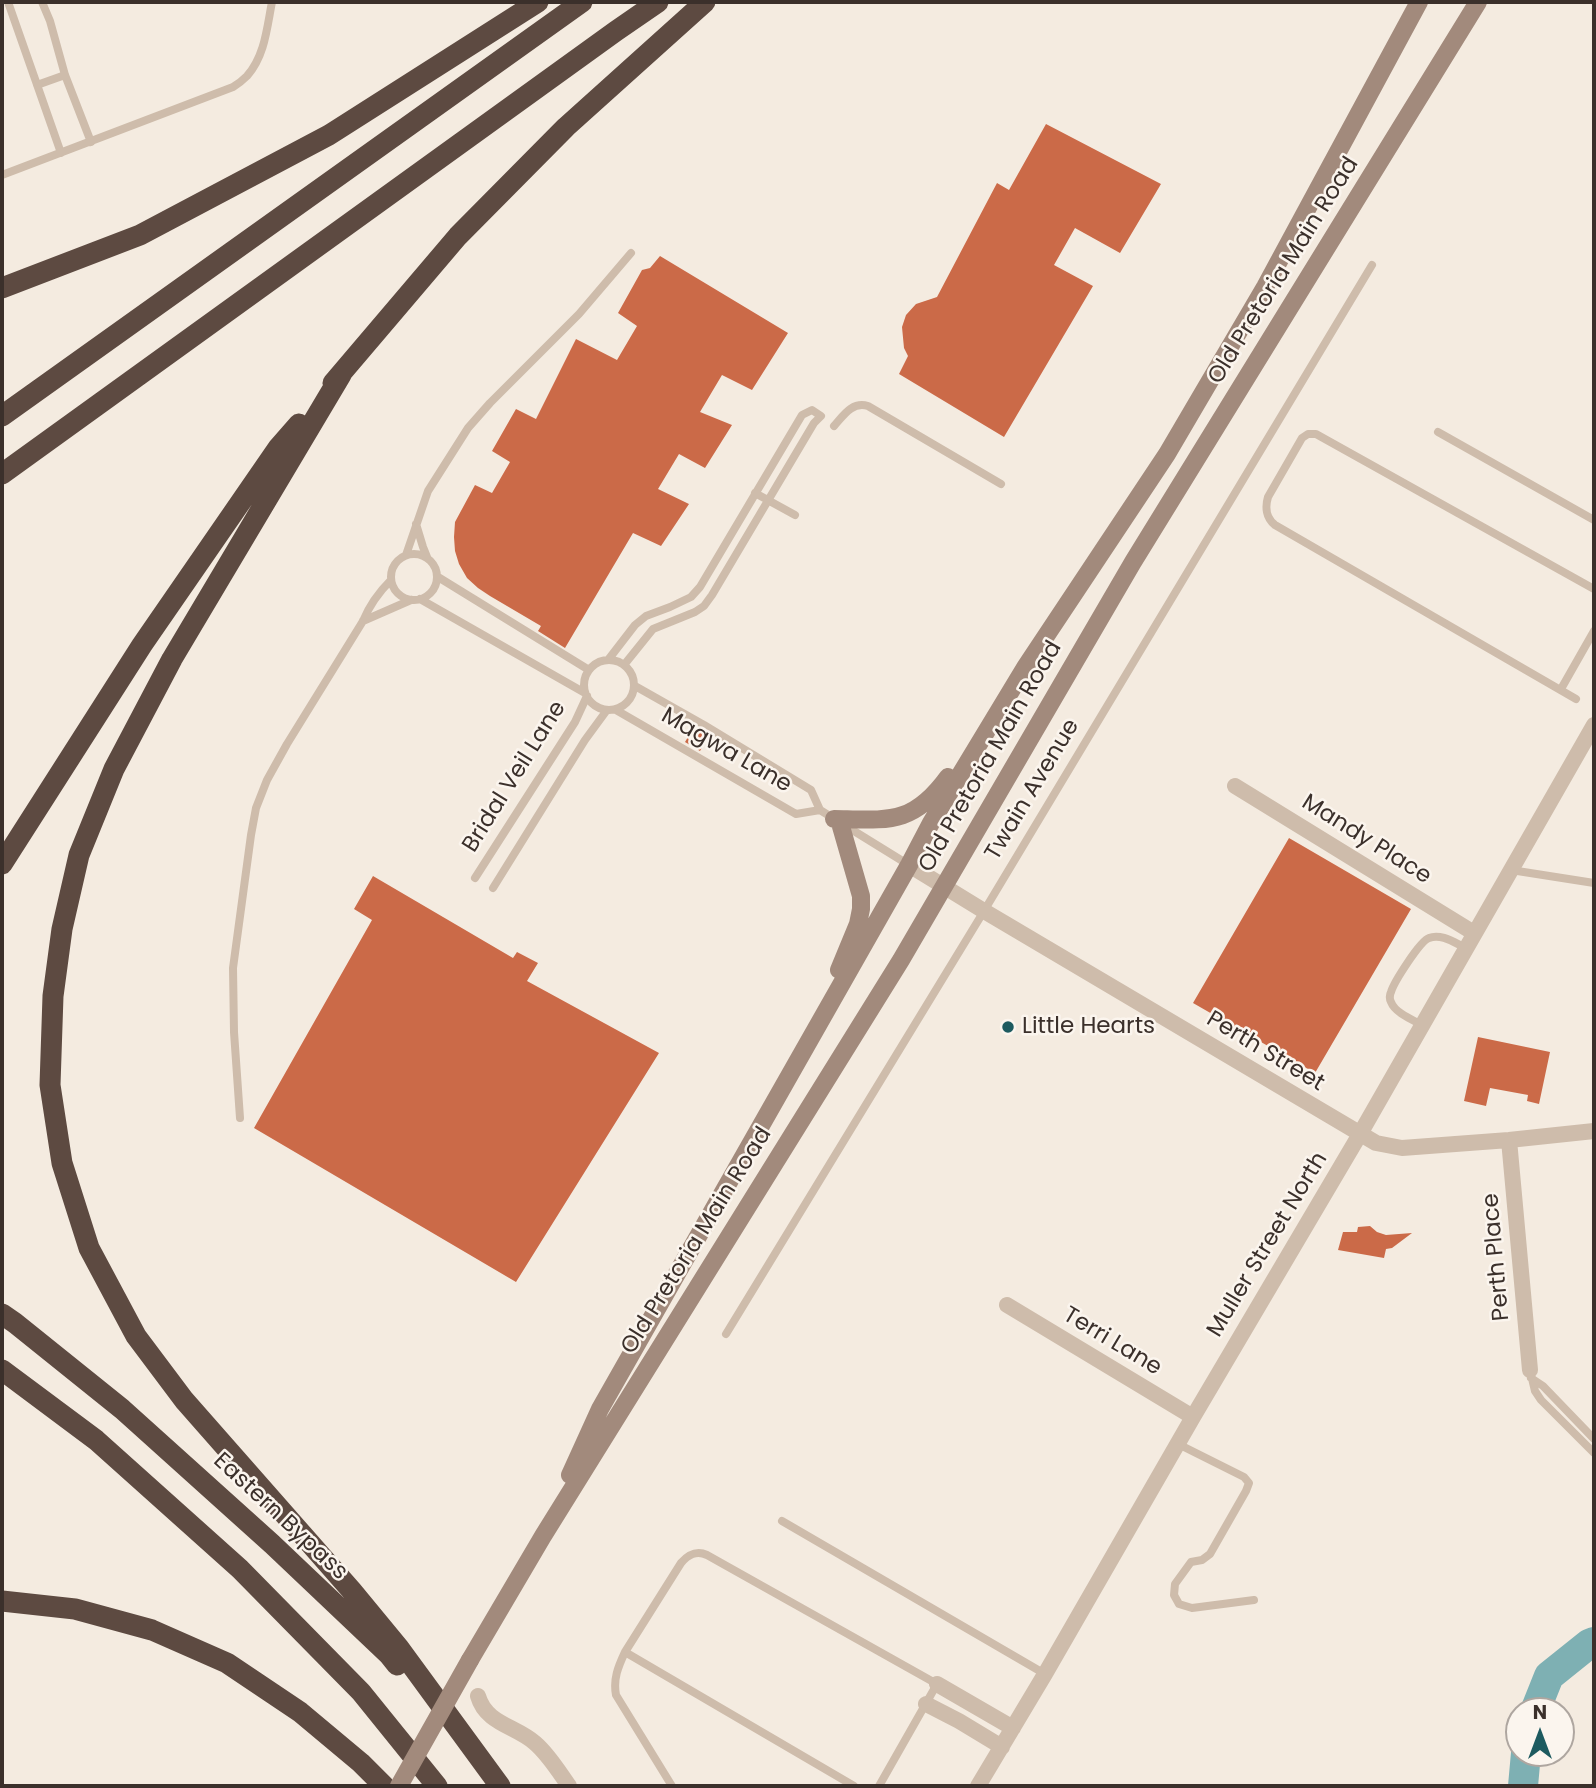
<!DOCTYPE html>
<html>
<head>
<meta charset="utf-8">
<style>
  body { margin:0 }
  #map { position:relative; width:1596px; height:1788px; overflow:hidden; background:#f4ebe0; font-family:Poppins,sans-serif }
  canvas { display:block }
  .frame { position:absolute; inset:0; border:4px solid #3b302b; pointer-events:none }
  .north { position:absolute; left:1505px; top:1697px; width:70px; height:70px; box-sizing:border-box; background:#fbf5ee; border:2px solid #aea6a0; border-radius:50%; rotate:0deg; font-size:19px; font-weight:700; line-height:28px; text-align:center; color:#3b302b }
  .north::after { content:''; display:block; margin:auto; width:24px; height:32px; background:#1d5a5f; clip-path:polygon(50% 0,100% 100%,50% 72%,0 100%) }
</style>
</head>
<body>
<div id="map">
<canvas width="1596" height="1788"></canvas>
<div class="frame"></div>
<div class="north">N</div>
</div>
<script>
const c = document.querySelector('canvas').getContext('2d');
c.lineJoin = 'round';
function trace(path, color, width, dash) { c.strokeStyle = color; c.lineWidth = width; c.lineCap = dash ? 'butt' : 'round'; c.setLineDash(dash || []); c.stroke(path); }
function paint(path, color) { c.fillStyle = color; c.fill(path, 'evenodd'); }
function label(font, color, halo, rows, align = 'center') {
  c.font = font + ' Poppins,sans-serif'; c.lineWidth = 5; c.setLineDash([]); c.textBaseline = 'middle'; c.strokeStyle = halo; c.fillStyle = color; for (const [text, x, y, turn = 0] of rows) {
    c.save(); c.translate(x, y); c.rotate((+turn || 0) * Math.PI / 180); c.textAlign = isNaN(turn) ? turn : align; if (halo) c.strokeText(text, 0, 0); c.fillText(text, 0, 0); c.restore();
  }
}
trace(new Path2D(`
  M1535,1711L1549,1676L1589,1644L1594,1642
  M1523,1786L1526,1753`), '#7eb0b3', 30);
paint(new Path2D(`
  M1046,124L1161,184L1120,253L1075,228L1054,265L1093,286L1004,437L899,374L908,356L904,348L902,327L906,315L916,304L937,297L997,183L1009,190Z
  M660,256L788,333L752,390L722,375L700,412L732,425L705,468L679,454L658,489L689,504L661,546L633,533L565,648L538,631L541,626L490,596L478,588L467,578L459,564L455,551L454,537L455,522L475,485L492,493L510,462L492,451L516,409L536,419L576,339L617,360L637,326L618,313L642,270L650,268Z
  M694,727L709,736L700,751L685,742Z
  M1289,838L1411,909L1315,1073L1193,1003Z
  M373,876L513,958L517,952L538,963L527,981L659,1053L516,1282L254,1128L372,920L354,909Z
  M1478,1037L1550,1052L1539,1104L1527,1101L1528,1095L1490,1088L1486,1106L1464,1101Z
  M1370,1226L1377,1232L1386,1235L1412,1233L1392,1248L1386,1249L1384,1258L1338,1250L1343,1232H1357L1358,1227Z`), '#cb6a48');
trace(new Path2D(`
  M8,2L61,153
  M42,2L50,21L65,75L91,142
  M37,85L65,75
  M2,175L233,87C238,84 243,80 247,76C265,56 267,27 272,2
  M834,426C843,416 852,401 868,406L1001,484
  M1438,432L1594,520
  M755,493L795,515
  M416,524L423,547L427,557
  M391 577a23 23 0 1 1 46 0a23 23 0 1 1-46 0Z
  M406,555L428,491L468,428L490,403L579,314L631,253
  M438,577L589,670
  M420,599L585,693
  M363,621L411,600
  M608,660L635,625L646,616L670,607L691,597L700,587L802,415L812,410L821,416L814,423L712,595L704,606L695,612L653,629L624,665
  M584 685a25 25 0 1 1 50 0a25 25 0 1 1-50 0Z
  M635,686L704,725L811,790L820,810L909,865
  M1561,689L1594,631
  M1576,699L1275,525C1266,518 1265,507 1268,497L1302,438L1308,434H1316L1594,589
  M616,710L796,814L820,810
  M1511,870L1594,883
  M475,878L575,722L587,696
  M493,888L585,740L607,710
  M1422,1025C1413,1020 1395,1013 1391,1002C1389,999 1390,994 1391,992C1394,982 1420,941 1429,938C1441,933 1455,943 1466,948
  M240,1118L234,1032L233,968L251,835L256,808L267,780L287,744L363,621C370,604 378,593 391,580
  M726,1334L984,911L1372,265
  M1530,1370L1535,1391L1541,1400L1594,1453
  M1531,1378L1543,1386L1594,1439
  M1178,1444L1244,1477L1249,1483L1246,1491L1210,1554L1202,1560L1191,1562L1175,1584L1174,1595L1179,1604L1192,1608L1254,1600
  M782,1521L1045,1674
  M625,1652L854,1786
  M672,1786L616,1695C613,1679 618,1667 625,1652L681,1563C688,1555 696,1550 707,1555L937,1684L879,1786`), '#cebcab', 8);
trace(new Path2D(`
  M1235,786L1474,933
  M909,865L984,911L1376,1143L1402,1148L1509,1140L1594,1131
  M1509,1140L1530,1370
  M1007,1305L1193,1417
  M937,1684L1013,1728
  M478,1696C486,1724 516,1726 535,1743C549,1755 559,1772 569,1786
  M926,1704L959,1721L1002,1747
  M978,1786L1045,1674L1193,1417L1360,1134L1594,725`), '#cebcab', 16);
trace(new Path2D(`
  M834,819C889,820 913,825 948,777
  M839,970L858,924L861,909V896L840,823
  M570,1475L600,1409L909,865L931,823L1026,666L1167,454L1265,287L1419,2
  M470,1660L543,1536L901,960L1133,562L1478,2`), '#a28a7c', 18);
trace(new Path2D(`
  M2,288L140,235L329,135L538,2
  M341,375L172,659L114,769L79,855L62,929L53,996L50,1085L62,1163L89,1248L136,1336L184,1400L352,1591L399,1648L500,1786
  M333,383L458,236L566,127L705,2
  M2,416L582,2
  M2,474L616,31L658,2
  M2,864L142,645L278,448L299,424
  M2,1314L15,1323L122,1409L272,1544L389,1655L397,1665
  M2,1370L96,1440L240,1569L361,1692L437,1786
  M2,1601L75,1609L152,1630L227,1663L300,1712L361,1763L384,1786`), '#5d4a41', 21);
trace(new Path2D(`
  M399,1786L470,1660`), '#a28a7c', 18);
for (const [x, y, r, color] of [
  [1008,1027,7,"#1d5a5f"]
]) { const dot = new Path2D(); dot.arc(x, y, r, 0, 2 * Math.PI); c.fillStyle = color; c.fill(dot); trace(dot, '#fbf5ee', 2.5); }
label('23px', '#3b302b', '#fbf5ee', [
  ["Old Pretoria Main Road",1284,271,-58],
  ["Magwa Lane",726,751,30],
  ["Old Pretoria Main Road",991,757,-60],
  ["Bridal Veil Lane",515,777,-58],
  ["Twain Avenue",1033,790,-59],
  ["Mandy Place",1366,840,32],
  ["Perth Street",1265,1052,31],
  ["Old Pretoria Main Road",697,1241,-58],
  ["Muller Street North",1268,1245,-59],
  ["Perth Place",1497,1257,-95],
  ["Terri Lane",1112,1342,31],
  ["Eastern Bypass",280,1517,43]
]);
label('23px', '#3b302b', '#fbf5ee', [
  ["Little Hearts",1022,1027]
], 'left');
</script>
</body>
</html>
